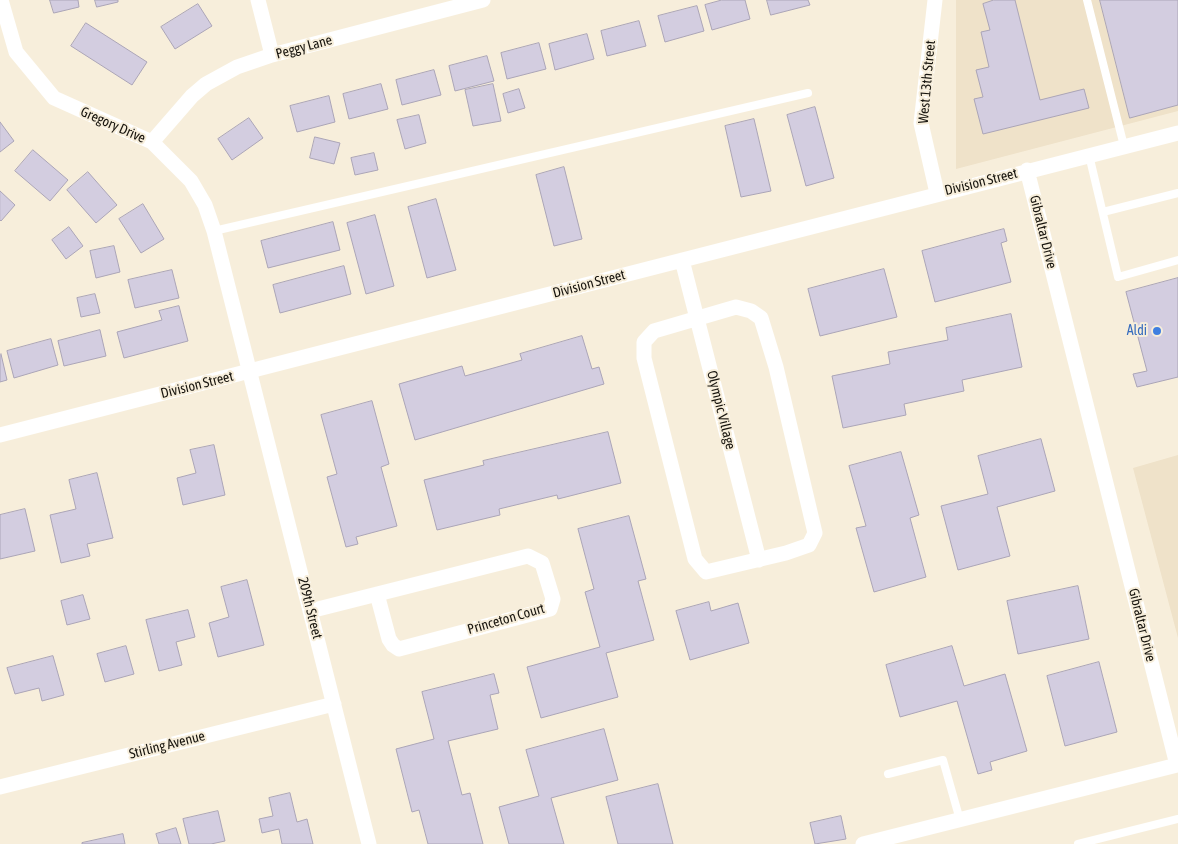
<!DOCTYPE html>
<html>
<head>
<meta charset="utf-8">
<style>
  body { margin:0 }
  canvas { display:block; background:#f7eedb }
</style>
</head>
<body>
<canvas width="1178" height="844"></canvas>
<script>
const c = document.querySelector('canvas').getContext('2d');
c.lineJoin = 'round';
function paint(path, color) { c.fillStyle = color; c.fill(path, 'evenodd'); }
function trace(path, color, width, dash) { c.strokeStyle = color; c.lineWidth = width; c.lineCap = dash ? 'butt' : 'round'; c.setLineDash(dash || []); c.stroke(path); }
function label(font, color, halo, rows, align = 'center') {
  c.font = font + ' "Asap Condensed",sans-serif'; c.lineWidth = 4; c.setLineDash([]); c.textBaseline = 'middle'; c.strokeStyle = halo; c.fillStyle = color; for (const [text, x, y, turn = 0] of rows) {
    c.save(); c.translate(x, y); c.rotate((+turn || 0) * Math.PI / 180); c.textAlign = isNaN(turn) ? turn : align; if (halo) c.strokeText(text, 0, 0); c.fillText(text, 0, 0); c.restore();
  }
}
paint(new Path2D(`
  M956,0H1178V111L956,169Z
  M1178,455V638L1133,468Z`), '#efe2c9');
const building = new Path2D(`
  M50,0H78L79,7L54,13Z
  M95,0H118V2L97,7Z
  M722,0H745L750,19L712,30L705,5Z
  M767,0H808L810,5L771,15Z
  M994,0H1015L1040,100L1084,89L1089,108L983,134L974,99L983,97L976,70L989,67L981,32L990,30L983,4Z
  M1100,0H1178V105L1130,118Z
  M198,4L212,26L175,49L161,27Z
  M697,6L704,31L665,42L658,16Z
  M639,21L646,46L607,56L601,31Z
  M86,23L147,62L132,85L71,46Z
  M587,34L594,59L555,70L549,44Z
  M539,43L546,69L507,79L501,53Z
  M487,56L494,81L455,91L449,66Z
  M434,70L441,95L402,105L396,80Z
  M381,84L388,109L349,119L343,94Z
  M493,84L501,121L473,126L465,90Z
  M519,89L525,108L508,113L503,94Z
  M329,96L335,122L297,132L290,106Z
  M815,107L834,178L806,186L787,115Z
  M419,115L426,143L405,149L397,120Z
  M249,118L263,138L232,160L218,139Z
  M754,119L771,191L741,197L725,126Z
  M0,122L14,141L0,152Z
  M315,137L340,143L334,164L310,158Z
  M33,150L68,180L50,201L15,171Z
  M374,153L378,170L355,175L351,158Z
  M564,167L582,239L554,246L536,175Z
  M88,172L117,205L96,223L67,190Z
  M0,191L15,205L1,221L0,220Z
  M436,199L456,270L427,278L408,207Z
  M143,204L164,239L141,253L119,219Z
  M375,215L394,286L366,294L347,223Z
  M333,222L340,250L268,268L261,241Z
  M69,227L83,246L66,259L52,240Z
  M1004,229L1007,241L1001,243L1011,282L935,302L922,251Z
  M114,246L120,272L96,278L90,251Z
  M344,266L351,294L280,313L273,285Z
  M884,269L897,317L820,336L808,289Z
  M172,270L179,298L135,308L128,280Z
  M1178,278V377L1137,387L1133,374L1147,371L1126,292Z
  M95,294L100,313L81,317L77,298Z
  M179,306L188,341L124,358L117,332L162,320L159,311Z
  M1011,314L1022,367L962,380L964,391L904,404L906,415L843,428L832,376L890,364L888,352L948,340L946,328Z
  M100,330L106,356L64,366L58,341Z
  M582,336L592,369L599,367L604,384L415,440L399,384L462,366L465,376L522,360L520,354Z
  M51,339L58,365L14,378L7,351Z
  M1,354L7,380L0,382V355Z
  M372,401L389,464L381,467L397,526L356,537L358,544L346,547L327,477L337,474L321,415Z
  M608,432L621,483L558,499L557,495L499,509L500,515L437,530L424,480L484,465L483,461Z
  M1041,439L1055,491L997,507L1010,556L958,570L941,506L988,494L978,456Z
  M214,445L225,495L183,505L177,478L196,473L190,450Z
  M901,452L919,515L910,518L926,577L874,592L856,528L866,526L849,466Z
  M97,473L113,538L87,544L90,556L61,563L50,515L76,509L69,480Z
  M25,509L35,551L0,559V515Z
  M629,516L646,579L638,581L654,640L606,653L618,697L541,718L527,667L600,647L585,592L594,589L578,529Z
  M247,580L264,645L218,657L209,623L229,617L221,587Z
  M1078,586L1089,639L1018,654L1007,601Z
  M83,595L90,619L67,625L61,601Z
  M709,602L711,611L738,603L749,643L690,660L676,611Z
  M188,610L195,637L176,642L182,665L159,671L146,620Z
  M126,646L134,674L105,682L97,654Z
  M952,646L964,686L1005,674L1027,751L990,762L992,770L978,774L957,701L900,717L886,665Z
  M53,656L64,695L42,701L39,688L15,694L7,668Z
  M1099,662L1117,732L1065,746L1047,676Z
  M494,674L499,693L490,695L498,729L448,741L462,795L470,793L483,844H428L419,810L412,812L396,749L434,739L422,692Z
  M604,729L618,780L551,798L564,844H509L499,807L539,796L526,750Z
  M658,784L673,844H618L606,797Z
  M290,793L297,822L307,819L313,844H282L279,829L262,833L259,819L273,816L269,798Z
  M218,811L225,841L211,844H189L183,819Z
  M841,816L846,839L815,844L810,823Z
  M176,828L181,844H159L156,834Z
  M123,834L125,844H82V843Z`);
paint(building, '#d3cde0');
trace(building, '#aba5b7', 1);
trace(new Path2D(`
  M1087,0L1124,146
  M1089,155L1118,277L1178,260
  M1103,212L1178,193
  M214,231L808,93
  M888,774L943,760L960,820
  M1078,844L1178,819`), '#fff', 8);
trace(new Path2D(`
  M1,0L16,52L54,98L152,142L191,181L205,205L214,231L369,844
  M258,0L272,55
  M935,0L921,123L937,193
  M152,142L192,96L206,84L237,67L272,55L483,0
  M682,260L759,560
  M736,307L751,311L761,318L776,367L815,533L809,545L786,553L706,572L695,559L644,358V342L654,331Z
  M0,435L1178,133
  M310,611L528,556L542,563L553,599L550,609L399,649L393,645L389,639L377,594
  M0,787L334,704
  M863,844L1177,765L1027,170`), '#fff', 15);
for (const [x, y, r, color] of [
  [1157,331,5,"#3f7fe0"]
]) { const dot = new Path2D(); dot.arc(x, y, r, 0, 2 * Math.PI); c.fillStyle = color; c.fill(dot); trace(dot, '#f7eedb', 2); }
label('14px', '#16130d', '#f7eedb', [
  ["Peggy Lane",304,47,-15],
  ["West 13th Street",927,82,-85],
  ["Gregory Drive",113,125,24],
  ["Division Street",981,182,-14],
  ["Gibraltar Drive",1043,232,76],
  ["Division Street",589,284,-15],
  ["Division Street",197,385,-14],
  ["Olympic Village",721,410,76],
  ["209th Street",310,608,76],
  ["Princeton Court",506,619,-16],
  ["Gibraltar Drive",1142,625,76],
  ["Stirling Avenue",167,745,-14]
]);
label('14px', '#366cbe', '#f7eedb', [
  ["Aldi",1147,331]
], 'right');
</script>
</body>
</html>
